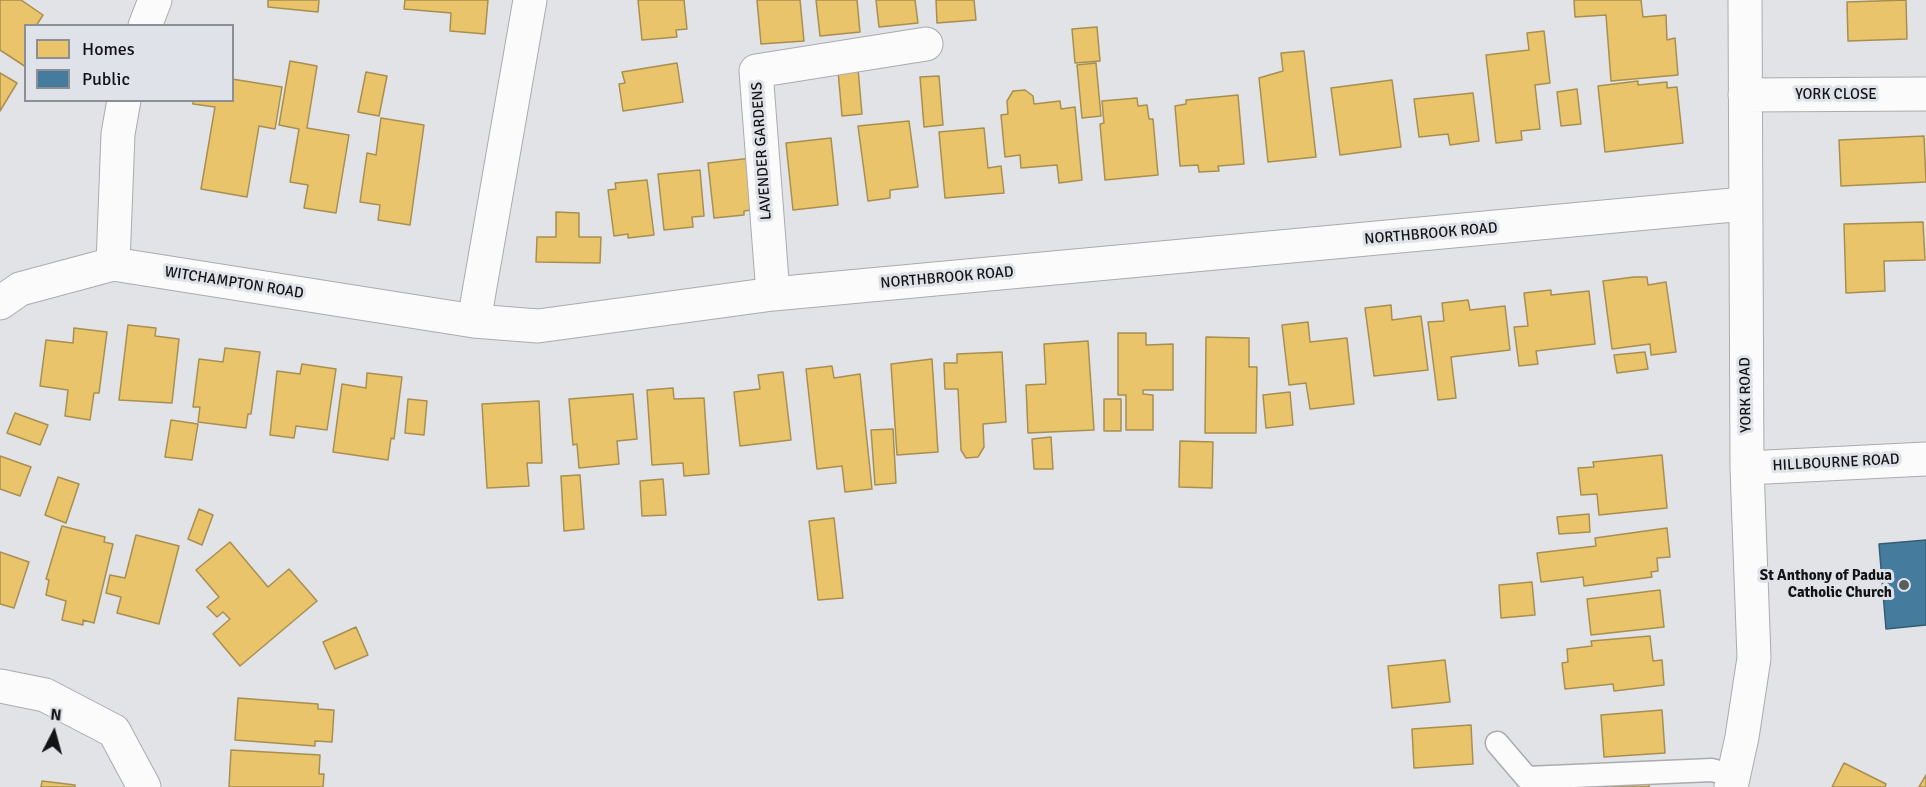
<!DOCTYPE html>
<html>
<head>
<meta charset="utf-8">
<style>
  body { margin:0 }
  #map { position:relative; width:1926px; height:787px; overflow:hidden; background:#e2e3e7; font-family:Signika,sans-serif }
  canvas { display:block }
  .legend { position:absolute; left:24px; top:24px; width:210px; height:78px; box-sizing:border-box; background:#e0e2e9; border:2px solid #8e8f94; margin:0; padding:8px 10px; list-style:none; font-size:18px; color:#121315 }
  .legend li { display:flex; align-items:center; gap:12px; height:30px }
  .legend b { width:30px; border:2px solid #8e8f94 }
  .north { position:absolute; left:24px; top:703px; width:60px; height:60px; -webkit-text-stroke:4px #e0e2e9; paint-order:stroke; rotate:6deg; font-size:16px; font-weight:700; line-height:24px; text-align:center; color:#121315 }
  .north::after { content:''; display:block; margin:auto; width:21px; height:27px; background:#121315; clip-path:polygon(50% 0,100% 100%,50% 72%,0 100%) }
</style>
</head>
<body>
<div id="map">
<canvas width="1926" height="787"></canvas>
<ul class="legend">
<li><b style="height:16px;background:#e9c46a"></b>Homes</li>
<li><b style="height:16px;background:#457b9d"></b>Public</li>
</ul>
<div class="north">N</div>
</div>
<script>
const c = document.querySelector('canvas').getContext('2d');
c.lineJoin = 'round';
function paint(path, color) { c.fillStyle = color; c.fill(path, 'evenodd'); }
function trace(path, color, width, dash) { c.strokeStyle = color; c.lineWidth = width; c.lineCap = dash ? 'butt' : 'round'; c.setLineDash(dash || []); c.stroke(path); }
function label(font, color, halo, rows, align = 'center') {
  c.font = font + ' Signika,sans-serif'; c.lineWidth = 6; c.setLineDash([]); c.textBaseline = 'middle'; c.strokeStyle = halo; c.fillStyle = color; for (const [text, x, y, turn = 0] of rows) {
    c.save(); c.translate(x, y); c.rotate((+turn || 0) * Math.PI / 180); c.textAlign = isNaN(turn) ? turn : align; if (halo) c.strokeText(text, 0, 0); c.fillText(text, 0, 0); c.restore();
  }
}
const homes = new Path2D(`
  M0,0H21L43,15L36,26H26V67L0,50Z
  M268,0H319L318,12L268,7Z
  M405,0H488L485,34L450,31L451,13L404,9Z
  M638,0H684L687,29L676,30L677,37L642,40Z
  M757,0H800L804,41L761,44Z
  M816,0H857L860,32L820,36Z
  M876,0H915L918,23L879,27Z
  M936,0H974L976,20L937,23Z
  M1574,0H1641L1643,17L1666,15L1667,40L1675,38L1678,75L1611,81L1606,15L1575,17Z
  M1906,0L1907,39L1848,41L1847,2Z
  M1097,27L1100,61L1075,63L1072,29Z
  M1544,31L1550,83L1535,85L1540,129L1521,131L1522,140L1496,143L1486,55L1529,50L1527,33Z
  M1304,51L1316,157L1268,162L1259,78L1283,71L1281,53Z
  M290,61L317,66L307,128L349,135L336,213L304,208L308,185L290,182L299,129L279,125Z
  M677,63L683,102L623,111L619,84L625,83L622,72Z
  M1096,63L1101,116L1082,118L1077,65Z
  M858,69L862,114L842,116L838,71Z
  M366,72L387,76L379,116L358,112Z
  M0,73L17,83L0,111Z
  M939,76L943,125L924,127L920,77Z
  M232,79L282,87L275,129L259,126L247,197L201,189L215,107L193,104V100H232Z
  M1392,80L1401,147L1340,155L1331,88Z
  M1638,81V85L1667,82V88L1677,87L1683,143L1605,152L1598,86Z
  M1577,89L1581,124L1561,126L1557,92Z
  M1025,90L1033,96L1034,104L1060,101L1061,109L1075,107L1082,180L1059,183L1057,165L1021,168L1020,155L1005,157L1001,115L1008,114L1007,101L1013,91Z
  M1473,93L1479,141L1450,145L1448,134L1419,137L1414,99Z
  M1238,95L1244,164L1218,166L1219,171L1199,172L1198,165L1180,166L1175,106L1186,104V100Z
  M1137,98L1138,106L1147,105L1149,119H1153L1158,175L1105,180L1100,124L1104,123L1102,101Z
  M381,118L424,125L410,225L378,220L380,205L360,202L367,153L376,155Z
  M909,121L918,187L890,190V198L868,201L858,126Z
  M984,128L988,168L1001,166L1004,193L945,198L939,132Z
  M1924,136L1926,182L1841,186L1839,140Z
  M831,138L838,205L793,210L786,143Z
  M752,158L758,209L744,211V215L714,218L708,163Z
  M700,170L704,216L692,217L693,227L664,230L658,174Z
  M647,180L654,235L628,238V234L614,236L608,190L616,189L615,183Z
  M556,212L579,213V237H601L600,263L536,262L537,237H556Z
  M1923,222L1925,260L1884,261L1885,291L1846,293L1844,224Z
  M1634,277H1647L1648,285L1666,282L1676,352L1651,355L1650,344L1612,349L1603,281Z
  M1551,290V295L1589,291L1595,344L1536,351L1538,364L1519,366L1514,327L1528,326L1524,293Z
  M1468,300L1470,310L1505,306L1510,350L1451,357L1456,398L1438,400L1428,322L1444,321L1442,303Z
  M1391,305L1392,320L1421,316L1428,370L1374,376L1365,308Z
  M1308,322L1310,342L1347,338L1354,404L1310,409L1306,383L1289,385L1282,325Z
  M128,325L156,328L155,336L179,339L172,403L119,400Z
  M74,328L107,332L99,393H94L90,420L65,416L68,390L40,386L46,340L73,343Z
  M1118,333H1146V345L1173,344V390H1143V394L1153,395V430H1126V395H1118Z
  M1206,337L1249,338V367H1257L1256,433H1205Z
  M1088,341L1094,430L1028,433L1026,385L1046,384L1044,344Z
  M225,348L260,352L251,414H248L246,428L198,422L200,407H193L199,359L223,362Z
  M1002,352L1006,422L983,424L984,447L978,457L966,458L961,450L958,389H945L944,363H957V354Z
  M1645,352L1648,369L1617,373L1614,355Z
  M932,359L938,452L897,455L891,364Z
  M302,364L336,369L327,430L296,426L294,438L270,435L277,371L300,374Z
  M832,366L834,378L860,374L872,489L845,492L842,466L817,469L806,369Z
  M783,372L791,440L740,446L734,392L760,389L758,375Z
  M367,373L402,377L394,439L391,438L388,460L333,452L342,384L366,388Z
  M673,388L674,399L704,398L709,474L684,476L683,463L652,465L647,390Z
  M1290,392L1293,425L1266,428L1263,395Z
  M633,394L637,439L617,441L619,464L579,468L577,444L573,445L569,399Z
  M408,399L427,401L424,435L405,433Z
  M1104,399H1121V431H1104Z
  M539,401L542,463H527L529,486L487,488L482,404Z
  M15,413L48,425L40,445L7,433Z
  M171,420L198,424L192,460L165,457Z
  M893,429L896,483L875,485L871,430Z
  M1051,437L1053,469H1034L1032,439Z
  M1180,441L1213,442L1212,488L1179,487Z
  M1662,455L1667,508L1599,515L1597,494L1581,495L1578,468L1594,467L1593,462Z
  M0,456L31,467L20,496L0,489Z
  M580,475L584,529L564,531L561,476Z
  M58,477L79,484L66,523L45,515Z
  M663,479L666,515L642,516L640,481Z
  M199,509L213,515L202,545L188,539Z
  M1589,514L1590,532L1559,534L1557,517Z
  M834,518L843,598L818,600L809,521Z
  M62,526L105,537L104,542L113,544L94,623L83,620V625L62,620L66,601L46,595L49,580L46,579Z
  M1667,528L1670,557L1657,558L1658,571L1651,572L1652,577L1584,586L1583,577L1541,582L1537,553L1596,546L1595,538Z
  M136,535L179,546L159,624L117,613L121,597L106,593L110,575L125,578Z
  M230,542L268,587L289,569L317,601L240,666L213,634L230,619L223,612L217,617L207,607L219,597L196,570Z
  M0,552L29,562L14,608L0,604Z
  M1532,582L1535,615L1501,618L1499,585Z
  M1660,590L1664,627L1591,635L1587,599Z
  M356,627L368,655L335,669L323,642Z
  M1650,636L1653,661L1662,660L1664,685L1614,691L1613,684L1565,689L1562,663L1568,662L1567,649L1592,646L1591,641Z
  M1445,660L1450,702L1392,708L1388,666Z
  M238,698L318,704V709L334,710L332,742L315,741V746L235,740Z
  M1662,710L1665,753L1604,757L1601,715Z
  M1471,725L1473,764L1414,768L1412,729Z
  M231,750L320,755L319,774H324L323,787H229Z
  M1844,763L1886,784L1885,787H1832Z
  M1926,775V787H1919Z
  M42,781L75,785V787H41Z
  M1649,783V787H1587V785Z`);
paint(homes, '#e9c46a');
trace(homes, '#a88f50', 1.5);
const public = new Path2D(`
  M1926,540V625L1886,629L1879,544Z`);
paint(public, '#457b9d');
trace(public, '#365c74', 1.5);
const service = new Path2D(`
  M1497,743L1527,778L1712,770L1734,776`);
const minor = new Path2D(`
  M145,26L155,0
  M1745,95L1926,94
  M113,264L118,134L124,100
  M773,294L756,71L926,44
  M0,303L20,289L113,264L474,321L538,326L773,294L1744,204
  M474,321L530,0
  M1747,468L1926,459
  M0,686L45,695L114,731L144,787
  M1731,787L1742,737L1754,658L1747,468L1745,0`);
trace(service, '#ababae', 25);
trace(minor, '#ababae', 35);
trace(service, '#fbfbfb', 22);
trace(minor, '#fbfbfb', 33);
for (const [x, y, r, color] of [
  [1904,585,6,"#5b5c5e"]
]) { const dot = new Path2D(); dot.arc(x, y, r, 0, 2 * Math.PI); c.fillStyle = color; c.fill(dot); trace(dot, '#e0e2e9', 2); }
label('15px', '#121315', '#e0e2e9', [
  ["YORK CLOSE",1836,95],
  ["LAVENDER GARDENS",762,151,-94],
  ["NORTHBROOK ROAD",1431,234,-5],
  ["NORTHBROOK ROAD",947,278,-5],
  ["WITCHAMPTON ROAD",234,283,9],
  ["YORK ROAD",1746,395,-91],
  ["HILLBOURNE ROAD",1836,463,-3]
]);
label('bold 15px', '#121315', '#e0e2e9', [
  ["St Anthony of Padua",1892,576],
  ["Catholic Church",1892,593]
], 'right');
</script>
</body>
</html>
